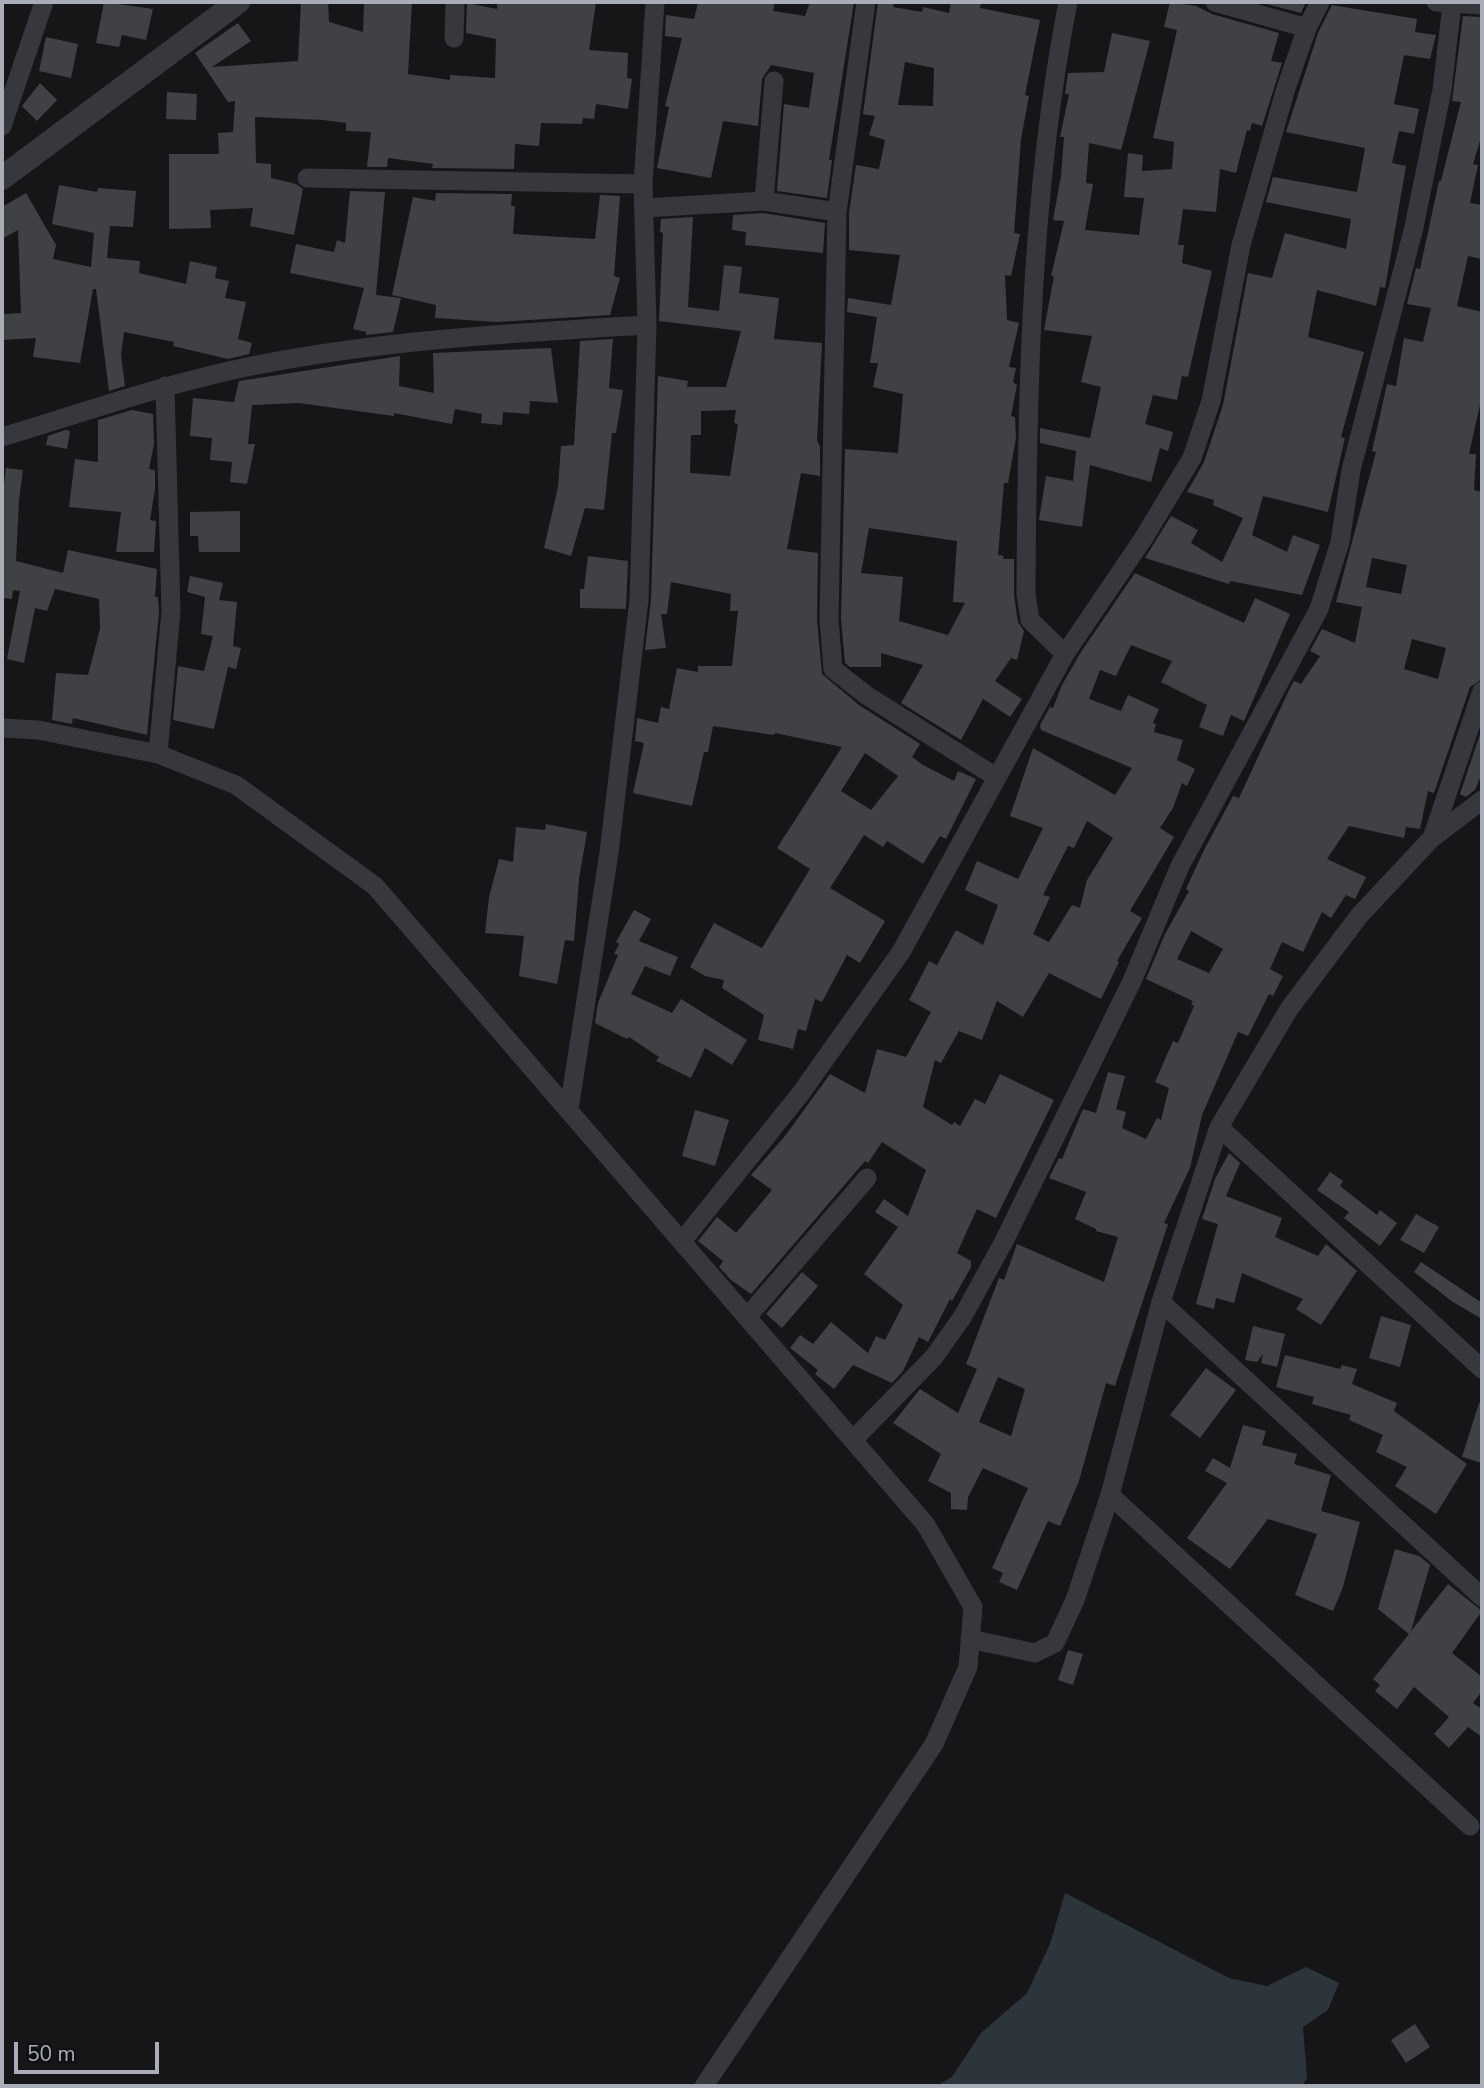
<!DOCTYPE html>
<html>
<head>
<meta charset="utf-8">
<style>
  body { margin:0 }
  #map { position:relative; width:1484px; height:2088px; overflow:hidden; background:#161618; font-family:"Nunito Sans",sans-serif }
  canvas { display:block }
  .frame { position:absolute; inset:0; border:4px solid #a8adb8; pointer-events:none }
  .scale { position:absolute; left:14px; top:2042px; width:145px; height:32px; box-sizing:border-box; border:4px solid #a8adb8; border-top:0; padding-left:9px; font-size:21px; line-height:24px; white-space:nowrap; color:#a8adb8; -webkit-text-stroke:5px #111113; paint-order:stroke }
</style>
</head>
<body>
<div id="map">
<canvas width="1484" height="2088"></canvas>
<div class="frame"></div>
<div class="scale">50 m</div>
</div>
<script>
const c = document.querySelector('canvas').getContext('2d');
c.lineJoin = 'round';
function paint(path, color) { c.fillStyle = color; c.fill(path, 'evenodd'); }
function trace(path, color, width, dash) { c.strokeStyle = color; c.lineWidth = width; c.lineCap = dash ? 'butt' : 'round'; c.setLineDash(dash || []); c.stroke(path); }
paint(new Path2D(`
  M1065,1893L1229,1978L1267,1986L1306,1967L1339,1983L1328,2010L1303,2027L1307,2078L1302,2086H936L952,2077L981,2033L1027,1993L1050,1944Z`), '#2c353c');
paint(new Path2D(`
  M104,2L153,9L146,40L122,35L119,47L96,43Z
  M301,2H328L329,22L363,32L364,2H412L408,74L450,80V75L495,78L496,39L466,33L467,3L497,9V2H596L589,50L628,53L627,78L632,79L628,109L596,104L594,119L583,118L582,124L541,123L539,146L515,144L514,169L432,168L433,164L388,158L387,167H367L371,132L346,131V123L323,120L255,117L256,163L271,164V178L296,184L303,189L294,235L250,226L253,208L210,210L211,228L169,229V154H219L218,133L233,132L235,101L228,102L195,53L238,23L251,41L212,67L298,61Z
  M698,2H775L773,11L805,16L810,2H854L829,160H832L827,198L777,191L784,104L809,108L814,73L771,65L762,79L758,126L723,121L711,178L657,168L669,107L665,106L682,38L665,36L666,15L694,19Z
  M878,2H894L893,7L922,12L923,7L949,13L951,2H981L980,8L1040,20L1025,95L1029,96L1021,139L1014,233L1020,234L1011,276L1005,275L1007,320L1019,323L1009,367L1016,368L1013,382L1017,385L1011,416L1015,417L1016,438L1008,483H1004L998,555L1004,556L1003,559H1014V596L1018,622L1024,631L1017,660L1011,658L995,681L1022,699L1010,717L983,699L961,740L901,703L923,665L881,653V667H850L845,663L841,619L845,449L898,453L903,394L873,387L878,363H870L877,317L847,312L848,298L891,305L900,255L849,250V213L856,165L879,169L885,140L869,135L875,116L863,114ZM905,62L934,68L933,106L898,105ZM869,528L957,541L953,602L965,603L948,635L899,621L903,577L861,573Z
  M1170,2L1196,6L1212,14L1279,33L1271,61L1282,63L1262,126L1252,123L1250,131L1247,130L1236,173L1220,169L1216,212L1183,209L1178,245H1184L1182,263L1212,271L1188,377L1182,376L1177,400L1153,395L1145,424L1173,432L1168,451L1160,448L1151,482L1090,465L1082,527L1039,520L1046,476L1073,481L1076,451L1040,443V428L1090,438L1101,387L1081,382L1092,336L1044,330L1054,276H1051L1064,221L1053,220L1061,176L1064,137H1060L1069,94H1065L1068,73L1104,72L1112,33L1150,41L1121,150L1089,143L1086,183L1093,184L1085,230L1139,235L1144,198L1124,197L1128,153L1143,155L1142,171L1172,169L1174,142L1153,138L1177,30L1164,27Z
  M1259,2H1306L1301,13Z
  M1332,5L1417,19L1415,32L1436,35L1430,59L1404,55L1394,104L1419,109L1414,134L1399,131L1392,163L1406,166L1385,288L1380,287L1376,306L1317,290L1308,337L1364,352L1341,437L1345,438L1328,512L1263,496L1252,535L1287,552L1293,535L1320,545L1302,595L1230,581L1229,584L1145,558L1171,516L1198,530L1191,543L1222,562L1243,518L1213,505L1214,500L1187,492L1204,462L1223,405L1248,273L1272,278L1285,233L1346,249L1351,219L1266,202L1273,177L1357,192L1365,148L1286,132L1318,33Z
  M1463,16L1482,17V134L1473,164L1478,165L1470,203L1482,205V259L1468,256L1457,306L1482,312V396L1469,454H1476L1474,490L1482,492V679L1470,687L1434,793L1428,791L1420,829L1406,827L1404,838L1349,826L1327,859L1366,877L1355,899L1346,895L1331,918L1322,912L1303,952L1282,942L1270,969L1283,976L1273,996L1269,994L1248,1036L1238,1032L1202,1115L1190,1168L1164,1223L1168,1224L1115,1386L1106,1383L1079,1481L1060,1526L1048,1521L1017,1590L999,1582L1003,1573L992,1568L1028,1488L983,1468L968,1497L967,1510L951,1509V1493L928,1481L941,1454L893,1423L920,1389L958,1413L977,1369L966,1364L999,1278L1004,1280L1017,1244L1104,1282L1118,1237L1096,1231V1229L1075,1219L1086,1192L1049,1178L1059,1158L1062,1159L1083,1109L1096,1113L1108,1072L1125,1076L1116,1109L1126,1112L1122,1128L1146,1139L1157,1118L1161,1120L1169,1088L1155,1082L1173,1041L1178,1043L1194,1006L1191,1004L1193,1001L1146,979L1165,934L1189,891L1186,889L1204,850L1233,796L1239,798L1289,690L1294,681L1301,684L1320,656L1310,651L1322,629L1355,643L1362,607L1336,602L1376,452L1372,451L1387,384L1396,386L1404,338L1423,342L1431,308L1407,304L1416,268L1420,269L1439,181H1441L1461,102L1452,101ZM1372,558L1407,565L1401,594L1366,587ZM1412,639L1446,648L1438,679L1404,669ZM1191,931L1223,949L1209,973L1177,959ZM998,1377L1025,1389L1011,1436L979,1422Z
  M46,37L78,44L71,78L39,71Z
  M40,83L57,100L37,121L22,106Z
  M167,92L197,94L196,120L166,119Z
  M59,185L97,192L98,188L136,191L133,227L110,226L107,258L140,261L139,273L186,284L190,261L217,267L215,278L229,281L225,298L246,302L238,339L252,343L249,354L228,359L173,346L174,342L124,332L121,355L125,386L109,391L96,289H93L80,363L33,357L36,338L2,340V314L21,313L18,230L2,239V207L26,193L56,245L53,259L91,267L94,233L52,224Z
  M350,191L385,192L376,295L401,298L393,332L366,335V332L353,329L364,288L290,273L296,244L334,252L337,240L345,243Z
  M436,193L512,194L511,206H515L513,234L595,239L600,195L620,196L614,276L620,278L610,315L497,322L435,318L436,305L392,295L413,197L435,201Z
  M763,213L825,223L823,253L745,245L746,232L732,230L733,215Z
  M693,217L688,307L719,311L724,265L742,267L739,293L779,298L774,339L822,343L817,440L820,447V476L801,473L787,549L818,553L817,620L822,674L859,705L920,744L912,757L923,765L954,781L958,771L976,779L946,839L940,836L923,864L887,841L883,847L864,835L830,888L885,921L860,963L847,955L822,1002L815,999L806,1031L798,1029L793,1049L758,1040L764,1015L722,988L724,980L705,976L690,967L714,923L762,948L810,869L777,848L842,747L775,733L774,735L713,726L708,752H704L692,806L633,793L644,743L635,741L637,718L658,723L661,707L669,709L677,668L698,672V666H732L738,611H730L731,594L671,582L667,614H661L666,648L645,650L651,600L658,376L688,381L687,387H726L741,331L659,321L663,233L660,232L661,219ZM736,410L734,423L738,424L730,476L690,473L691,435H701V411ZM865,753L898,776L871,810L841,791Z
  M613,339L609,388L623,390L616,433H612L604,510L585,508L571,556L544,548L558,487L561,446L574,445L580,341Z
  M551,348L558,403L530,401L529,414L503,412L502,425L481,423L482,414L455,409L452,424L394,413V416L298,403L252,405L248,444H255L247,484L230,482L232,462L210,460L212,438L190,436L193,398L234,402L239,381L400,356L399,386L434,393L433,353Z
  M132,410L153,414L154,444L149,469L155,470V489L150,520L156,521L154,552H116L121,512L69,507L75,459L98,462V420Z
  M65,430L70,431L67,449L46,445L48,436Z
  M6,468L23,470L19,500L16,561L63,573L68,550L157,569L155,597H158L159,611L147,735L73,718L72,724L52,720L56,673L88,675L100,629L99,599L55,589L47,611L35,608L24,663L7,659L20,591L13,590L12,599L2,598V502Z
  M240,511V552H199L198,536H190V512Z
  M588,556L628,561L626,609L580,608V589H584Z
  M1135,573L1244,623L1255,598L1290,614L1244,721L1231,715L1223,736L1199,727L1207,705L1161,682L1172,661L1131,645L1116,676L1100,670L1089,699L1121,711L1128,695L1159,709L1153,723L1156,724L1154,732L1183,740L1177,760L1195,769L1187,786L1182,783L1173,808L1160,828L1174,837L1130,911L1142,918L1117,961L1119,962L1101,999L1049,973L1023,1017L997,1001L982,1040L959,1031L941,1063L935,1060L923,1107L952,1125L954,1122L960,1126L975,1099L985,1104L1000,1074L1054,1100L996,1218L977,1209L957,1253L971,1261V1267L952,1301L950,1299L928,1342L919,1337L903,1371L892,1383L853,1365L834,1389L815,1374L818,1370L790,1348L800,1335L813,1344L831,1322L868,1353L876,1336L885,1340L903,1305L864,1274L898,1227L875,1212L884,1199L908,1216L926,1170L882,1142L868,1163L865,1161L751,1294L731,1280L719,1267L723,1261L698,1241L717,1217L736,1233L772,1190L751,1175L785,1136L830,1074L865,1093L877,1049L906,1057L931,1012L909,1000L929,961L937,965L956,930L983,945L998,905L965,890L977,861L1018,879L1043,828L1010,816L1033,748L1115,795L1132,768L1041,730L1040,725L1050,707L1053,708L1062,685L1081,652ZM1087,821L1113,838L1087,880L1080,908L1072,905L1049,942L1033,934L1050,897L1043,895L1068,846L1074,848Z
  M190,576L223,583L219,600L237,602L233,646L241,648L236,669L228,667L214,729L173,720L178,666L204,671L213,636L201,634L205,597L187,592Z
  M1482,728V773L1475,790L1466,797L1460,794Z
  M546,824L587,832L579,879L574,941L565,940L557,984L519,976L524,936L485,933L489,897L499,859L513,862L516,827L545,830Z
  M634,910L651,919L639,941L678,957L670,976L645,966L631,994L672,1013L681,999L747,1040L732,1065L705,1048L691,1078L656,1061L659,1057L629,1037L627,1039L595,1023L598,1003L618,955L614,954L619,944L616,942Z
  M695,1110L729,1120L715,1166L682,1156Z
  M1229,1153L1240,1163L1226,1196L1282,1218L1275,1237L1318,1256L1326,1244L1357,1271L1321,1325L1296,1309L1303,1299L1242,1273L1234,1303L1216,1298L1214,1309L1196,1304L1218,1224L1202,1219L1215,1179Z
  M1330,1172L1343,1181L1340,1186L1377,1215L1380,1210L1397,1223L1380,1246L1344,1218L1349,1212L1317,1190Z
  M1416,1214L1439,1227L1424,1253L1400,1240Z
  M1421,1262L1482,1303V1319L1453,1302L1414,1272Z
  M802,1272L818,1286L782,1328L766,1314Z
  M1381,1316L1411,1325L1400,1367L1369,1358Z
  M1253,1326L1285,1334L1277,1367L1261,1363L1263,1354L1257,1362L1245,1360Z
  M1285,1355L1340,1369L1342,1365L1357,1369L1352,1384L1397,1403L1394,1411L1467,1464L1436,1514L1395,1486L1407,1467L1376,1452L1383,1435L1349,1420L1351,1415L1312,1404L1314,1397L1276,1387Z
  M1206,1368L1236,1390L1200,1438L1170,1415Z
  M1479,1403H1482V1463L1462,1457Z
  M1243,1425L1266,1431L1262,1445L1297,1454L1294,1464L1331,1475L1321,1511L1360,1522L1343,1587L1333,1611L1295,1595L1317,1534L1268,1519L1230,1569L1187,1538L1227,1483L1205,1471L1213,1458L1230,1468Z
  M1395,1549L1419,1556L1430,1565L1411,1631L1448,1584L1482,1611L1452,1653L1482,1677V1691L1473,1703L1482,1709V1737L1468,1727L1449,1748L1434,1734L1449,1717L1414,1687L1397,1709L1375,1691L1380,1685L1373,1679L1409,1634L1378,1609Z
  M1068,1650L1083,1654L1073,1685L1058,1680Z
  M1415,2024L1430,2047L1406,2063L1391,2040Z`), '#404145');
trace(new Path2D(`
  M866,2L837,212L829,619L833,669L866,695L996,777
  M1215,2L1307,28
  M1436,2L1482,5
  M454,38L455,2
  M2,126L44,2
  M307,178L643,184
  M764,201L774,81
  M644,208L764,201L837,212
  M2,437C85,412 167,383 252,366C381,340 515,333 647,325
  M1065,654L1030,620L1026,594C1027,397 1030,196 1068,2
  M2,728L38,730L158,754L236,785L375,886L926,1525L973,1607L968,1667L934,1744L704,2086
  M158,754L171,611L165,386
  M1432,838L1482,691
  M569,1109L609,853L639,600L647,325L643,184L655,2
  M1219,1127L1482,1369
  M683,1240L801,1093L901,952L1065,654L1143,539L1192,458L1211,401L1241,245L1286,88L1307,28L1320,2
  M1161,1302L1482,1597
  M748,1316L867,1178
  M853,1440L934,1357L963,1316L1003,1243L1132,981L1180,866L1319,609L1340,542L1351,470L1414,227L1442,90L1452,4
  M1110,1495L1470,1826
  M970,1639L1035,1653L1055,1643L1075,1600L1110,1495L1161,1302L1219,1127L1289,1009L1359,916L1431,839L1482,800`), '#37383d', 19);
trace(new Path2D(`
  M2,178L238,2`), '#37383d', 24);
</script>
</body>
</html>
